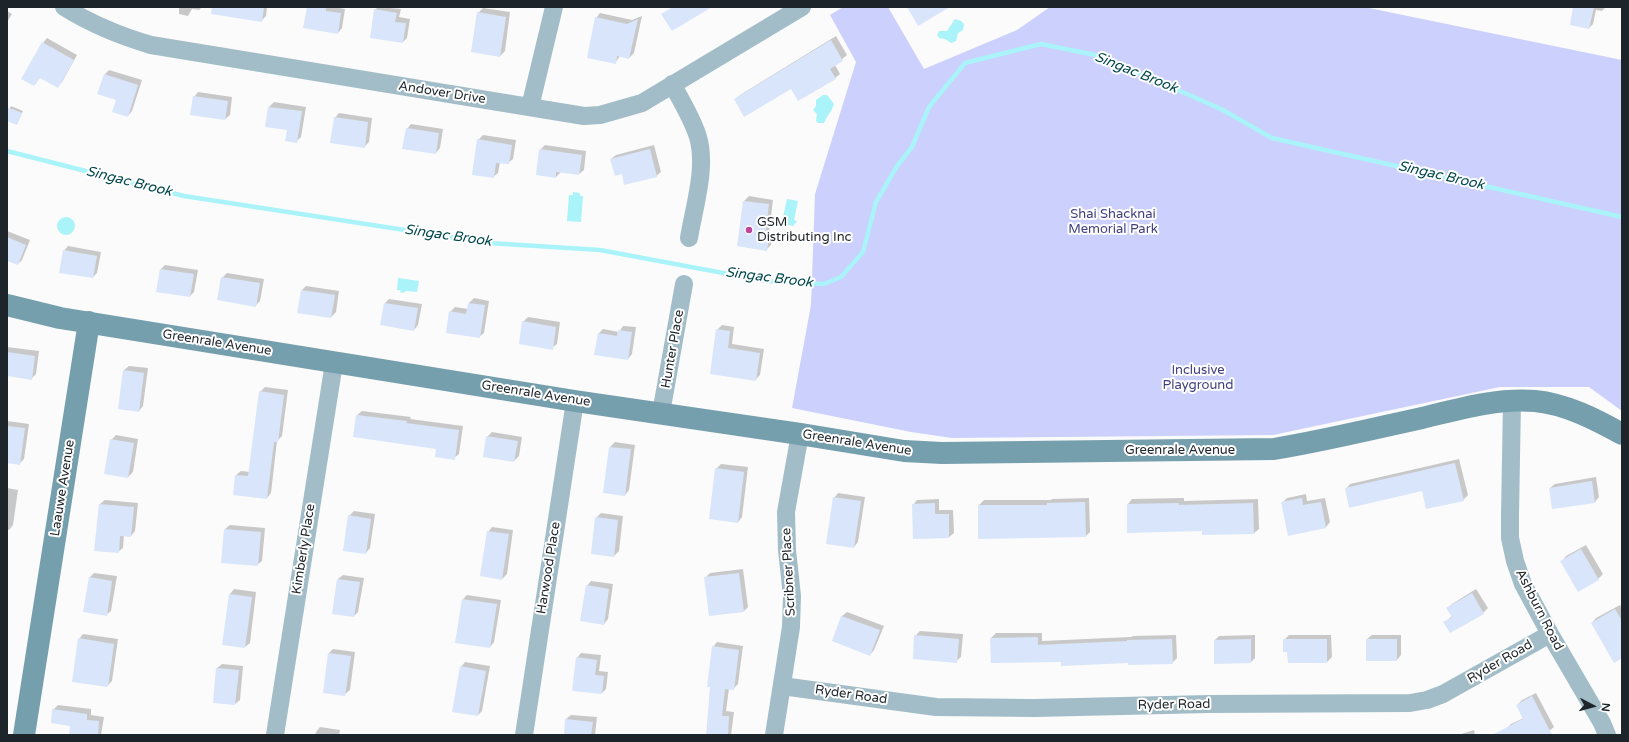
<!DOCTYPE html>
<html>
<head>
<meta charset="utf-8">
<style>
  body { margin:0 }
  #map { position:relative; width:1629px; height:742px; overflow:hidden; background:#fbfbfb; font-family:"Varela Round",sans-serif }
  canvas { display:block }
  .frame { position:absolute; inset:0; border:8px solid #1d242a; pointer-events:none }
  .north { position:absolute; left:1573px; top:686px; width:40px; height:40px; -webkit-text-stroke:3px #fff; paint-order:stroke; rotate:96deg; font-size:11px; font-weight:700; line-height:16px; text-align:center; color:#1d242a }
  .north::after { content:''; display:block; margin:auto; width:14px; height:18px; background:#1d242a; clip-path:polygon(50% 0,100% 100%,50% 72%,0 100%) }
</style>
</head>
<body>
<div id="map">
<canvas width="1629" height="742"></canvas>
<div class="frame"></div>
<div class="north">N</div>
</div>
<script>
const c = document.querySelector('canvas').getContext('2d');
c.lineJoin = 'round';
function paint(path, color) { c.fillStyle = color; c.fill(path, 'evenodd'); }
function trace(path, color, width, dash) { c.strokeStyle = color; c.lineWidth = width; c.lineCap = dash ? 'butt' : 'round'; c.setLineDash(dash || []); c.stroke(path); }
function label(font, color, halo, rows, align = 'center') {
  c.font = font + ' "Varela Round",sans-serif'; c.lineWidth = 4; c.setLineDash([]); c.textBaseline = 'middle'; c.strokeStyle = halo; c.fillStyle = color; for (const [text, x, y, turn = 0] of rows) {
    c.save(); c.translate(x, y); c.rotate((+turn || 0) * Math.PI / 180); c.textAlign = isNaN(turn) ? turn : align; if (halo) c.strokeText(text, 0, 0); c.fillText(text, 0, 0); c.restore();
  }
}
paint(new Path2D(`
  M843,7H888L924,69L1017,30L1050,7H1364L1622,60V411L1589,387H1500L1273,435L952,438L911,432L792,408L811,305L815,194L856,62L830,15Z`), '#ccd0fc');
paint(new Path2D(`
  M955,19L961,21L964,24L963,30L958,33L956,41L951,43L945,39L939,38L937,35L939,31H947Z
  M823,95H827L834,104C832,111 827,116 824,123H818L816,121L817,114L813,110L816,106V100Z
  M573,192L580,193V196H583L581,222L567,221L569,195H573Z
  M787,199L798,201L794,220L797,221L796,223L794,224V226L782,224L780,220L783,217Z
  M57 226a9 9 0 1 1 18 0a9 9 0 1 1-18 0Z
  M398,278L419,281L417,292L405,291L404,293L400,292L401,290H397Z`), '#a9f3f9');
paint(new Path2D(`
  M179,7H202L199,10L192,9L188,16L179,14Z
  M230,7H267L266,16L261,21Z
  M308,7H334L345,9L342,28L338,33Z
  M378,7L401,9L399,17L410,19L407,38L403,42L375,10Z
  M1574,7H1606L1602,11L1596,10L1593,24L1589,28Z
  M483,8L510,12L505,51L500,56L478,13Z
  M7,11L12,14L7,22Z
  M600,13L632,20L642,16L634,53L629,58L620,56L615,63L596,18Z
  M836,36L847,55L835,65L840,74L835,78L735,99L740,95Z
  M47,38L77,55L62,82L57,87L41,77L34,85L43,43Z
  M109,70L142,80L132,111L128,116L105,74Z
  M198,92L232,97L230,115L225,119L194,97Z
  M274,102L306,107L301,137L297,141L288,129L266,126L269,107Z
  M11,106L23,111L17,124L7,120V113Z
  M339,113L372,118L369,142L364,147L335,118Z
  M411,124L443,129L440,148L436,153L407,129Z
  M483,135L516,140L513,159L508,163L500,162L498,173L493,177L478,140Z
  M545,145L586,151L584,170L579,174L561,172L556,177L540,150Z
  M654,145L661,172L656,176L622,173L611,159L616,155Z
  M749,196L773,200L769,232H773L771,245L766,250L738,246L744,201Z
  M7,231L30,240L22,260L18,264L7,260Z
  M68,246L101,252L97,273L93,277L64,251Z
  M165,265L198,270L194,292L190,296L161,269Z
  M227,273L264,279L260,301L256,305L222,278Z
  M306,286L339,291L336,312L331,317L298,312L302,290Z
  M474,298L489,301L484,333L479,337L450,312L455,307L468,309L469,303Z
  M389,299L422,304L418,325L414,330L385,303Z
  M528,317L560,322L557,344L552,348L523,322Z
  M722,325L734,327L732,344L764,349L760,375L755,380L711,373L717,330Z
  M623,326L636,327L632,354L628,359L598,334L603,329L619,332Z
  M7,347L39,351L36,374L31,379L7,375Z
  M129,366L148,368L143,406L139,411L124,370Z
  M265,387L288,390L282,436L277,441L271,493L267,498L236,475L241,471L250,472L260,392Z
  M362,411L411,417L410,419L463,426L459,454L454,458L437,448L357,415Z
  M7,421L29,424L24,459L19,464L7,462Z
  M492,432L522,437L519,456L514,461L487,437Z
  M116,435L138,439L133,472L128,477L111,440Z
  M615,442L635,445L629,490L625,495L604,492L610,447Z
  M1459,459L1468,495L1463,500L1422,490L1346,489L1350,484Z
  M721,464L748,467L742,517L738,522L716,469Z
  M1596,477L1599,497L1595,502L1553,508L1550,488L1555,484Z
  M7,488L18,490L13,525L9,530L7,529Z
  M838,493L865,497L858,542L854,547L834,498Z
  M1306,494L1307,501L1325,498L1330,522L1326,527L1282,503L1287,498Z
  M1089,498L1090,532L1086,536L979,505L984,500H1051L1052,499Z
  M1184,498V501L1258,499L1259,529L1254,533L1203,530L1128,504L1132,499Z
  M939,499V510H953L954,533L949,537L913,505L917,500Z
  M105,500L138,503L135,531L131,536L124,535L123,548L118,552L100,504Z
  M354,511L375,514L370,548L366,553L349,516Z
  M601,513L623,516L619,551L614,556L596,518Z
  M230,525L265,528L262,561L257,565L225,529Z
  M492,527L513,530L507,574L502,579L488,532Z
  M1586,545L1603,574L1598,579L1562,561L1566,556Z
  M743,569L748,607L744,611L705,578L710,573Z
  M94,573L117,576L111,611L106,615L90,577Z
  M343,575L364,578L358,612L354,616L338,579Z
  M591,581L613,584L608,619L604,624L587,586Z
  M234,589L256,592L250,643L245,647L223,644L230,594Z
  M1476,589L1488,608L1483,613L1445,622L1452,616L1447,608L1452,604Z
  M467,595L501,600L494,642L490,647L463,599Z
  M1620,605L1622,609V657L1592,623L1596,618Z
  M847,612L884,626L874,650L870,655L833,640L842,616Z
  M920,631L963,634L961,657L956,661L915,636Z
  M996,633H1042V641L1131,637L1133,636L1176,635L1177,658L1172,663L1062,661L991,638Z
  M83,634L118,639L112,681L107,686L79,639Z
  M1255,635V658L1251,662L1215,640L1219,636Z
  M1289,635H1331L1332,657L1327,662L1288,651L1284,640Z
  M1372,635H1401V655L1397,660L1367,639Z
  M717,642L743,646L738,684L733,689L729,688L726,711L734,712L731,735H707L713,647Z
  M333,649L355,652L350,690L345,694L329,653Z
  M581,653L601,655L599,671L608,672L606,689L602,693L577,658Z
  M465,662L490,666L482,711L478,715L461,667Z
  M222,664L243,666L240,700L235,704L217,668Z
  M1536,693L1554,727L1544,735H1509L1506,729L1511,724L1524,718L1517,705L1522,700Z
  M58,705L91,709V715L104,717L101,735H70L71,725L53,710Z
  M571,715L597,717L595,735H565L566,719Z
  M320,727L340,730L339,735H315L316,732Z
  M1474,730L1475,735H1458Z`), '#0003');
trace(new Path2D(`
  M7,151L184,196L489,243L600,250L766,281L824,284L841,277L863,252L876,202L897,166L912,147L929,107L965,63L1041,44L1100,56L1221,109L1272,138L1622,217`), '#a9f3f9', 4.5);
paint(new Path2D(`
  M212,7H264L262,22L211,14Z
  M307,7H326V11L341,13L338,34L303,28Z
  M673,7H712L672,31L661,14Z
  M907,7H950L918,26Z
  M1573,7H1594L1589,29L1570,25Z
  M374,9L397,13L395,22L406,23L403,43L370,38Z
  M477,12L506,17L500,57L471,52Z
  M595,17L627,24L638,19L629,59L617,56L616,64L587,58Z
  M831,40L843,61L830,69L836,79L798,101L791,89L744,117L734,99Z
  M42,42L74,60L58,88L40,78L34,86L21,79Z
  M104,74L138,85L128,117L112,112L116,100L97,94Z
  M193,96L228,101L225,120L190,115Z
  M7,107L22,113L17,125L7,121Z
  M268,107L302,111L297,143L285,141L287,130L265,127Z
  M334,117L368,122L365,148L330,143Z
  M406,128L439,133L436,154L402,149Z
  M477,139L512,145L509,164L496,163L494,178L472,175Z
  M539,149L582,155L579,175L556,172V178L536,175Z
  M650,149L657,177L624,185L622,174L615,176L610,159Z
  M743,201L769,204L765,236H769L767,251L737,246Z
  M7,237L26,245L18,265L7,261Z
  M63,250L97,256L93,278L59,273Z
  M160,269L194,274L190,297L156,292Z
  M221,277L260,283L256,307L217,300Z
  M301,290L335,295L331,318L297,313Z
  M384,303L418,308L414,331L380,325Z
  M468,303L485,305L480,338L446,333L449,311L466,314Z
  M522,321L556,327L553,350L519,344Z
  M716,329L730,331L728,348L760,353L756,381L710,374Z
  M618,330L632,332L628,360L594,355L598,333L617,336Z
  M7,352L35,356L32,380L7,376Z
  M123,370L144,373L139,412L118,409Z
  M259,391L284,395L278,442H274L267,499L233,495L235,475L248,476Z
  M356,415L407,421L406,423L459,430L455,460L435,457L436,449L353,437Z
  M7,426L25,428L20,465L7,463Z
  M486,436L518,441L514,462L483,457Z
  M110,439L134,443L128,478L104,474Z
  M609,447L631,449L625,496L603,493Z
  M1455,463L1464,501L1426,509L1422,491L1349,508L1345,488Z
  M715,468L744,472L738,523L709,519Z
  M1592,481L1595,503L1552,509L1549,488Z
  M833,497L861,501L854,548L826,544Z
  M1302,498L1303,505L1321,502L1326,528L1288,536L1281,502Z
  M1085,502L1086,537L978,539V505H1047V503Z
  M935,503V514H949V538L913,539L912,504Z
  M1179,503V505L1253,503L1254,534L1202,535V531L1127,533V504Z
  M99,504L134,507L131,537L120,536L119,553L94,551Z
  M348,515L371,519L366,554L343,551Z
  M595,517L618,520L614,557L591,554Z
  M224,529L261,532L258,566L221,563Z
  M487,531L509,534L502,580L480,576Z
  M1581,549L1599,580L1578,592L1560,561Z
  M739,573L744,612L709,616L704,577Z
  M89,577L112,581L107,616L83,612Z
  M337,579L360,582L354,617L332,614Z
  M586,585L609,589L604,625L580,621Z
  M1472,593L1484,614L1450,633L1443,622L1452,617L1446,608Z
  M229,594L252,597L245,648L222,645Z
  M462,599L497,604L490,648L455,643Z
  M1615,609L1622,621V658L1614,663L1591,623Z
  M841,616L880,630L870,656L832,641Z
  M914,635L959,639L957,663L913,659Z
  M1038,637V645L1127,641V640L1172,639L1173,664L1128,665V663L1061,666V662L991,663L990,638Z
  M78,638L114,644L108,687L72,682Z
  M1251,639V663L1214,664V640Z
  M1283,639H1327V663H1288L1287,652H1283Z
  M1366,639H1397V661H1366Z
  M712,646L739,650L734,690L725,689L722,716H729L728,735H706L710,687H707Z
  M328,653L351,656L345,696L323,693Z
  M576,657L597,660L595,675L604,676L602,694L572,691Z
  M460,666L486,671L478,716L452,712Z
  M216,668L239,670L235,705L213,703Z
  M1532,696L1552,735H1492L1523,719L1516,705Z
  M52,709L87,714V720L99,721L98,735H69L70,726L51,723Z
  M565,719L593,722L591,735H564Z`), '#d9e5fa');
trace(new Path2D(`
  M64,7C91,24 120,36 151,45L584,116L600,115L642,103L802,7
  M672,84C682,102 692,118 698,137C707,168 694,207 689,238
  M530,107L554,7
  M1512,401L1510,515V538L1515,561L1523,584L1550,634L1602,723L1607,735
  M661,413L684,284
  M782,686L936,707L1035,708L1209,704L1410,703L1427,700L1443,694L1550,634
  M275,735L334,363
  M524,735L575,401
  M774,735L791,627L792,596L787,550L786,512L800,434`), '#a2bdc7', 18);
trace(new Path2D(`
  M7,305L60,318L575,401L800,434L904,451L942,453L1274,449C1323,441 1372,429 1422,418C1459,409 1496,398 1535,401C1566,404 1595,419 1622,434
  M24,735L89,322`), '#769fad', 22);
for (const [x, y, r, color] of [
  [749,230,4,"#bd469c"]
]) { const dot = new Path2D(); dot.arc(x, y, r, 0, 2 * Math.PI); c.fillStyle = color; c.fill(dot); trace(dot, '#fff', 1.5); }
label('13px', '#1d242a', '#fff', [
  ["Andover Drive",442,93,9],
  ["Greenrale Avenue",217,343,9],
  ["Hunter Place",673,349,-80],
  ["Greenrale Avenue",536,394,9],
  ["Greenrale Avenue",857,443,9],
  ["Greenrale Avenue",1180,451],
  ["Laauwe Avenue",63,488,-81],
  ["Kimberly Place",304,549,-81],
  ["Harwood Place",549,568,-81],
  ["Scribner Place",789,572,-93],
  ["Ashburn Road",1539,610,63],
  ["Ryder Road",1500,662,-30],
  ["Ryder Road",851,695,8],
  ["Ryder Road",1174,705,-1]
]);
label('13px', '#403f7e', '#fff', [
  ["Shai Shacknai",1113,215],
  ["Memorial Park",1113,230],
  ["Inclusive",1198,371],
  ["Playground",1198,386]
]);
label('13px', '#1d242a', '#fff', [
  ["GSM",757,223],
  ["Distributing Inc",757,238]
], 'left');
label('italic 14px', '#01484d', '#fff', [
  ["Singac Brook",1136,73,22],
  ["Singac Brook",1441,176,13],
  ["Singac Brook",129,182,14],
  ["Singac Brook",448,236,8],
  ["Singac Brook",769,278,7]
]);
</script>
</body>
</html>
